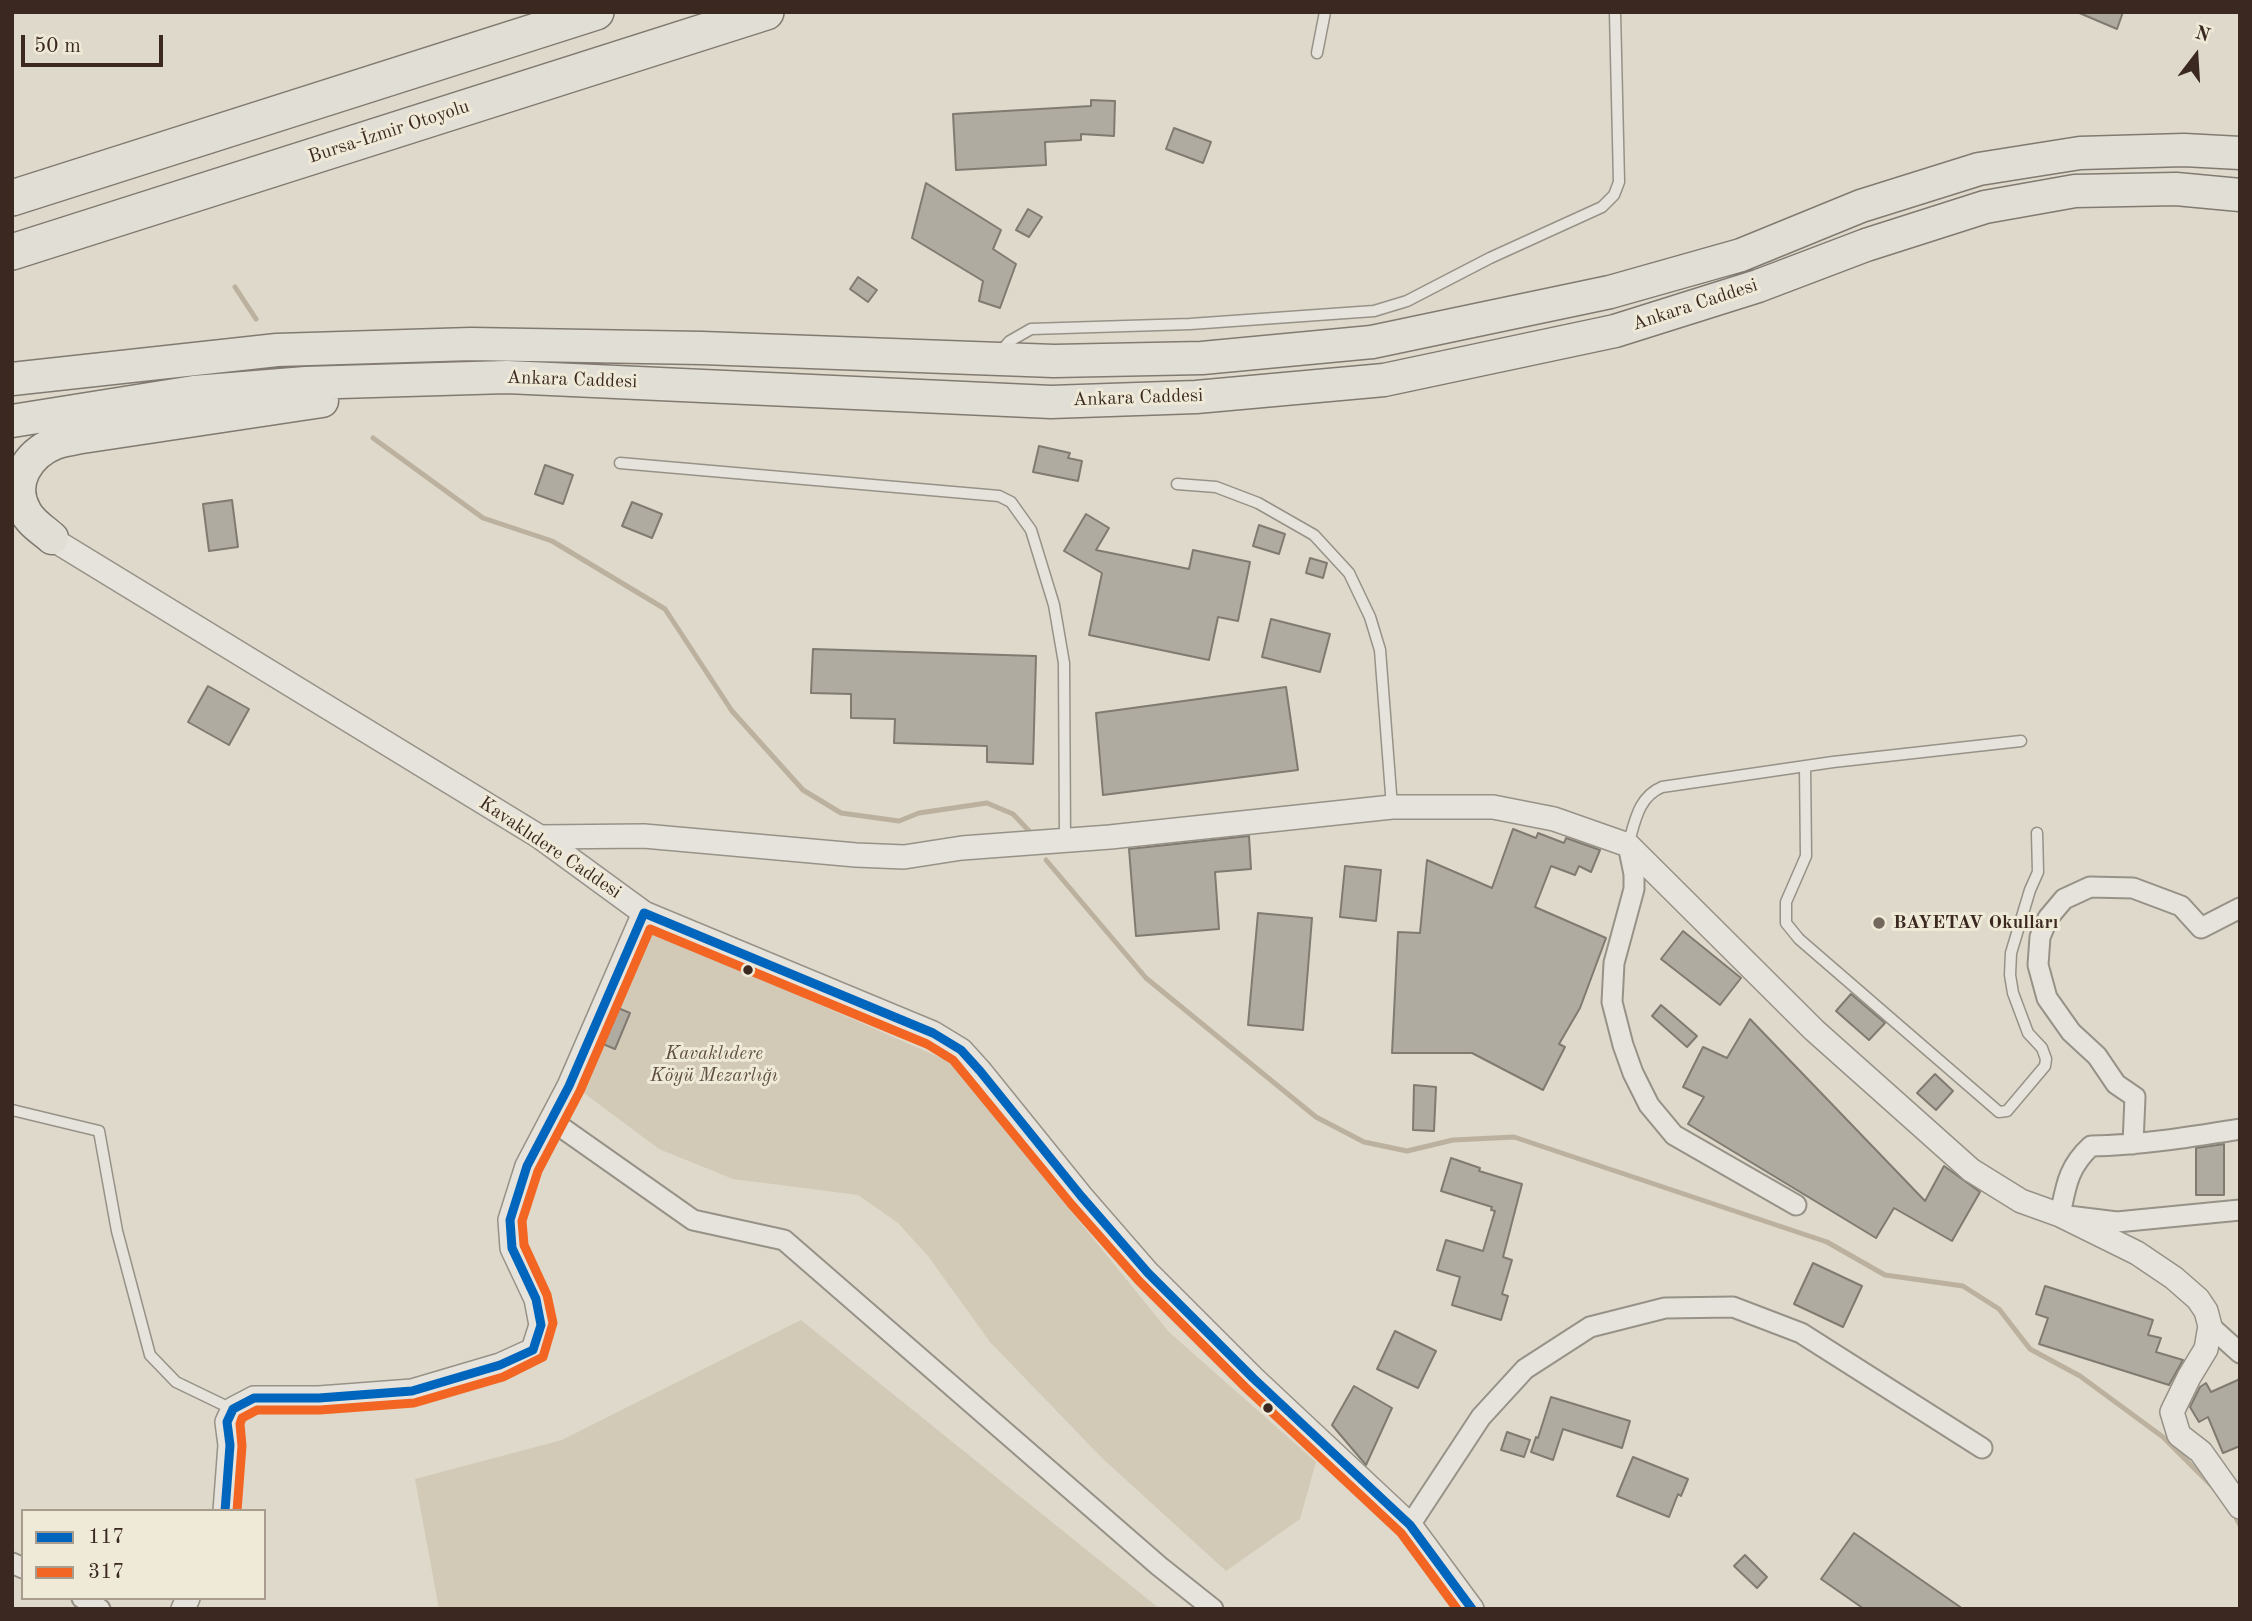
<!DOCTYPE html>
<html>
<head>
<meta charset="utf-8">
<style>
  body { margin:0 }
  #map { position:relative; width:2252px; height:1621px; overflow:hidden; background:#ded9ca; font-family:"Old Standard TT",serif }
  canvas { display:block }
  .frame { position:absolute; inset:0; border:14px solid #3b2921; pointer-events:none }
  .legend { position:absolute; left:21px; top:1509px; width:245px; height:91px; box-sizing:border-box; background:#efe9d7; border:2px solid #a79c8e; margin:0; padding:9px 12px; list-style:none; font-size:21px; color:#3b2921 }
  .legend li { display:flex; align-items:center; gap:14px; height:35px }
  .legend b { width:35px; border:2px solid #a79c8e }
  .north { position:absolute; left:2161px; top:21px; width:70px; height:70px; -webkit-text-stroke:5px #efe9d7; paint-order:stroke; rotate:17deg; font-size:19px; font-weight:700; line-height:28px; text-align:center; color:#3b2921 }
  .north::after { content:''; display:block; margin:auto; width:24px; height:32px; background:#3b2921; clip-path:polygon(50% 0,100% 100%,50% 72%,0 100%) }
  .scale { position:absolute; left:21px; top:35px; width:142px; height:32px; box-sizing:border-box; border:4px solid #3b2921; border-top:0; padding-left:9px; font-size:21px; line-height:24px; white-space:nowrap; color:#3b2921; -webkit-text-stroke:5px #efe9d7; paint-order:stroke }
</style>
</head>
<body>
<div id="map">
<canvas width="2252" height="1621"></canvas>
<div class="frame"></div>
<ul class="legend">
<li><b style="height:9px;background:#0065bd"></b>117</li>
<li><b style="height:9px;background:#f26522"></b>317</li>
</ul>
<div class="north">N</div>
<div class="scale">50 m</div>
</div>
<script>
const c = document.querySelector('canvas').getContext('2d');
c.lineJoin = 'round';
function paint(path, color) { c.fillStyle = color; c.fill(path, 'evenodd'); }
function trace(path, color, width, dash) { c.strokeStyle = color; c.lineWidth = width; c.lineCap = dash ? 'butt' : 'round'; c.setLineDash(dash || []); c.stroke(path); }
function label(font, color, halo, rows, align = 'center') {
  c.font = font + ' "Old Standard TT",serif'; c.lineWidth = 6; c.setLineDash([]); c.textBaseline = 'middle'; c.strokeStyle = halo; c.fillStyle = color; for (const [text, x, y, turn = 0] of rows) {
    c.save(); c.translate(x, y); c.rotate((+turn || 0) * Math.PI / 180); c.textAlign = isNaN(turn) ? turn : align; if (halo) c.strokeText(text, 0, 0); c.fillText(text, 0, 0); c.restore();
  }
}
paint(new Path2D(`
  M641,926L950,1062L1169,1332L1316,1462L1300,1519L1226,1571L1102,1458L990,1342L928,1256L898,1223L858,1195L733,1179L659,1149L576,1087Z
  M801,1320L1160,1609H439L415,1479L562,1440Z`), '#d2cab7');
trace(new Path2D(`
  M235,287L256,319
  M373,438L483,518L552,541L665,609L732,711L803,790L841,813L899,821L919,813L987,803L1013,814L1031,833
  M1046,860L1146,978L1316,1117L1364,1142L1407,1151L1453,1140L1514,1137L1827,1242L1885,1275L1963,1286L1999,1309L2030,1349L2080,1376L2163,1437L2214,1488
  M2233,1512L2240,1525`), '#bbb19e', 5);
const building = new Path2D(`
  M2077,12H2123L2117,29Z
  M1091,100L1115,101L1114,136L1081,134V140L1045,142L1046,165L956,170L953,114L1091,106Z
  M1174,128L1211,142L1203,163L1166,149Z
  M926,183L1001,230L993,249L1016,264L1000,308L979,301L983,281L912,238Z
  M1028,209L1042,217L1029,237L1016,230Z
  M858,277L877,290L868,302L850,289Z
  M1039,446L1070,453L1068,458L1082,461L1078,481L1033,472Z
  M545,465L573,475L563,504L535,494Z
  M232,500L238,547L209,551L203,504Z
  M632,502L662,514L652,538L622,526Z
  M1086,514L1109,528L1096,550L1189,569L1193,550L1250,562L1238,621L1218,617L1209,660L1089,635L1102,573L1064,551Z
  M1259,525L1285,534L1279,554L1253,546Z
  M1310,558L1327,563L1323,578L1306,573Z
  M1271,619L1330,634L1320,672L1262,657Z
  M813,649L1036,656L1033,764L987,762V746L894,743L895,719L851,718V694L811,693Z
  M208,686L249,709L229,745L188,722Z
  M1286,687L1298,770L1103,795L1096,713Z
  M1513,829L1536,838L1538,833L1564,843L1566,838L1600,850L1591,872L1579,866L1575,875L1551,866L1535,907L1606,938L1580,1008L1559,1044L1565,1047L1543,1090L1472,1053H1392L1398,932L1420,933L1427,860L1492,888Z
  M1249,836L1251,869L1215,872L1219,929L1136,936L1129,849Z
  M1345,866L1381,870L1376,921L1340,917Z
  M1258,913L1312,918L1303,1030L1248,1025Z
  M1683,931L1741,978L1720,1005L1661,959Z
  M1851,994L1885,1023L1869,1040L1836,1011Z
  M1661,1005L1697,1036L1687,1047L1652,1016Z
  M618,1008L630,1013L615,1049L603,1044Z
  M1750,1019L1925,1201L1944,1166L1980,1192L1952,1241L1894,1208L1876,1238L1688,1124L1704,1097L1683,1087L1703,1047L1727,1058Z
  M1935,1074L1953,1091L1936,1110L1917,1093Z
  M1414,1085L1436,1087L1434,1131L1413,1130Z
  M2224,1144V1195H2196V1148Z
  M1451,1158L1480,1168L1479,1171L1522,1184L1503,1257L1512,1260L1502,1294L1508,1296L1501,1320L1452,1305L1460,1277L1437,1270L1446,1240L1483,1251L1495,1211L1491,1210L1492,1207L1441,1191Z
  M1813,1263L1862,1286L1843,1327L1794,1304Z
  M2045,1286L2153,1320L2148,1335L2161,1338L2156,1352L2183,1360L2169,1385L2039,1344L2048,1318L2036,1314Z
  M1395,1331L1436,1351L1418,1388L1377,1369Z
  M2240,1379V1446L2223,1453L2208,1417L2199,1422L2190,1407L2200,1387L2206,1383L2211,1392Z
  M1354,1386L1392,1408L1366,1465L1332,1425Z
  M1551,1397L1630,1421L1622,1448L1563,1429L1553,1460L1531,1452L1536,1437L1538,1438Z
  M1507,1432L1530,1440L1524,1457L1501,1450Z
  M1633,1457L1688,1479L1681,1496L1678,1494L1669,1517L1617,1496Z
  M1854,1533L1963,1609H1864L1821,1579Z
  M1745,1555L1767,1577L1757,1588L1734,1566Z`);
paint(building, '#b0aba1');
trace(building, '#807a71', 2);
const service = new Path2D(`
  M1317,53L1325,12
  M999,353L1010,341L1031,329L1190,324L1374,311L1407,301L1490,258L1602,207L1614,195L1619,182L1615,12
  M620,463L999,496L1011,502L1031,530L1054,605L1064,663L1065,840
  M1177,484L1216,487L1258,503L1314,535L1349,573L1370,617L1380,650L1392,807
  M1805,766L1806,856L1786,902V923L1799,939L1999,1112L2007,1111L2045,1066L2046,1059L2042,1048L2028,1033L2013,993L2010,975L2011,953L2030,890L2038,872L2037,833
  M1628,845C1635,822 1638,797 1662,787L1833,762L2021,741
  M12,1110L99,1131L117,1231L150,1355L176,1382L232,1409`);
const minor = new Path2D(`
  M1628,845L1634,874V889L1614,963L1612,1002L1623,1045L1633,1073L1649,1105L1674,1135L1796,1205
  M551,1120L693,1220L784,1240L1159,1566L1213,1609
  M2240,1129C2190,1137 2141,1145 2091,1146C2068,1167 2066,1186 2060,1215L2117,1222L2240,1210
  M2133,1144L2135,1097L2116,1084L2097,1056L2071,1032L2047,998L2038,965L2040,937L2048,918L2064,899L2090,887L2133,888L2181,906L2201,928L2240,908
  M2210,1326L2240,1353
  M1410,1525L1481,1417L1525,1369L1590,1327L1665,1308L1733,1307L1801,1333L1982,1448
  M12,1563L23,1568
  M82,1598L100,1609`);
const tertiary = new Path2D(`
  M39,531L540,837L644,913L933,1033L961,1050L980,1071L1081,1196L1148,1273L1253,1378L1410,1525L1472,1609
  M540,837L644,836L856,855L904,857L962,848L1110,837L1392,807H1493L1554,819L1628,845L1814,1030L1971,1170L2021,1201L2060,1215L2137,1253L2174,1278L2198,1299L2206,1311L2210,1326L2206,1349L2189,1377L2172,1412L2179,1435L2201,1452L2240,1507
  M225,1511L230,1445L227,1422L233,1409L254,1398H319L412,1391L500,1365L533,1350L541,1325L536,1299L512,1248L510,1220L527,1166L569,1086L644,913
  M183,1609L188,1598`);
const trunk = new Path2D(`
  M12,379L277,350L471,344L702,348L1054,361L1202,358L1372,342L1610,292L1741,255L1861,206L1979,169L2080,153L2184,150L2240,153
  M12,421L194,392L306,383L507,377L1051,402L1196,397L1384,380L1615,331L1758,286L1866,245L1985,207L2075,191L2176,189L2240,195
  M52,538C43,530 30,522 25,511C9,483 28,454 55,443C63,440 73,439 82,437L322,401`);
const motorway = new Path2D(`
  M12,198L596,12
  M12,252L766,12`);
trace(service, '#979288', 13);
trace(minor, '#979288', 23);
trace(tertiary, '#979288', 26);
trace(trunk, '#807a71', 35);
trace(motorway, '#807a71', 38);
trace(service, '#e6e3dc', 10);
trace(minor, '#e6e3dc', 19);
trace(tertiary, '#e6e3dc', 23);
trace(trunk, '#e1ded6', 32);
trace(motorway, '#e1ded6', 35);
trace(new Path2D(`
  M225,1511L230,1445L227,1422L233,1409L254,1398H319L412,1391L500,1365L533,1350L541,1325L536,1299L512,1248L510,1220L527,1166L569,1086L644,913L933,1033L961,1050L980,1071L1081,1196L1148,1273L1253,1378L1410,1525L1472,1609`), '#0065bd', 9);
trace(new Path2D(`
  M237,1511L242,1446L240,1424L242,1418L257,1410H320L414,1403L503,1377L543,1357L553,1323L547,1295L524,1245L522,1221L538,1171L580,1091L650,929L927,1044L953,1060L1071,1204L1139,1281L1245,1387L1401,1533L1457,1609`), '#f26522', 9);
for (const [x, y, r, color] of [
  [1879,923,7,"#74675c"],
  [748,970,6,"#3b2921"],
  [1268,1408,6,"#3b2921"]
]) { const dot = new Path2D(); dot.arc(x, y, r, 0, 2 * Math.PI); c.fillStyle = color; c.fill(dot); trace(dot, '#efe9d7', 2.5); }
label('19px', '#3b2921', '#efe9d7', [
  ["Bursa-İzmir Otoyolu",389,132,-18],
  ["Ankara Caddesi",1695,305,-18],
  ["Ankara Caddesi",572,380,2],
  ["Ankara Caddesi",1138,398,-2],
  ["Kavaklıdere Caddesi",550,848,34]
]);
label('bold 19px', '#3b2921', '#efe9d7', [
  ["BAYETAV Okulları",1893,923]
], 'left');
label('italic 19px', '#5e4e42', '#efe9d7', [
  ["Kavaklıdere",714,1054],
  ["Köyü Mezarlığı",714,1076]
]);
</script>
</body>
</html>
